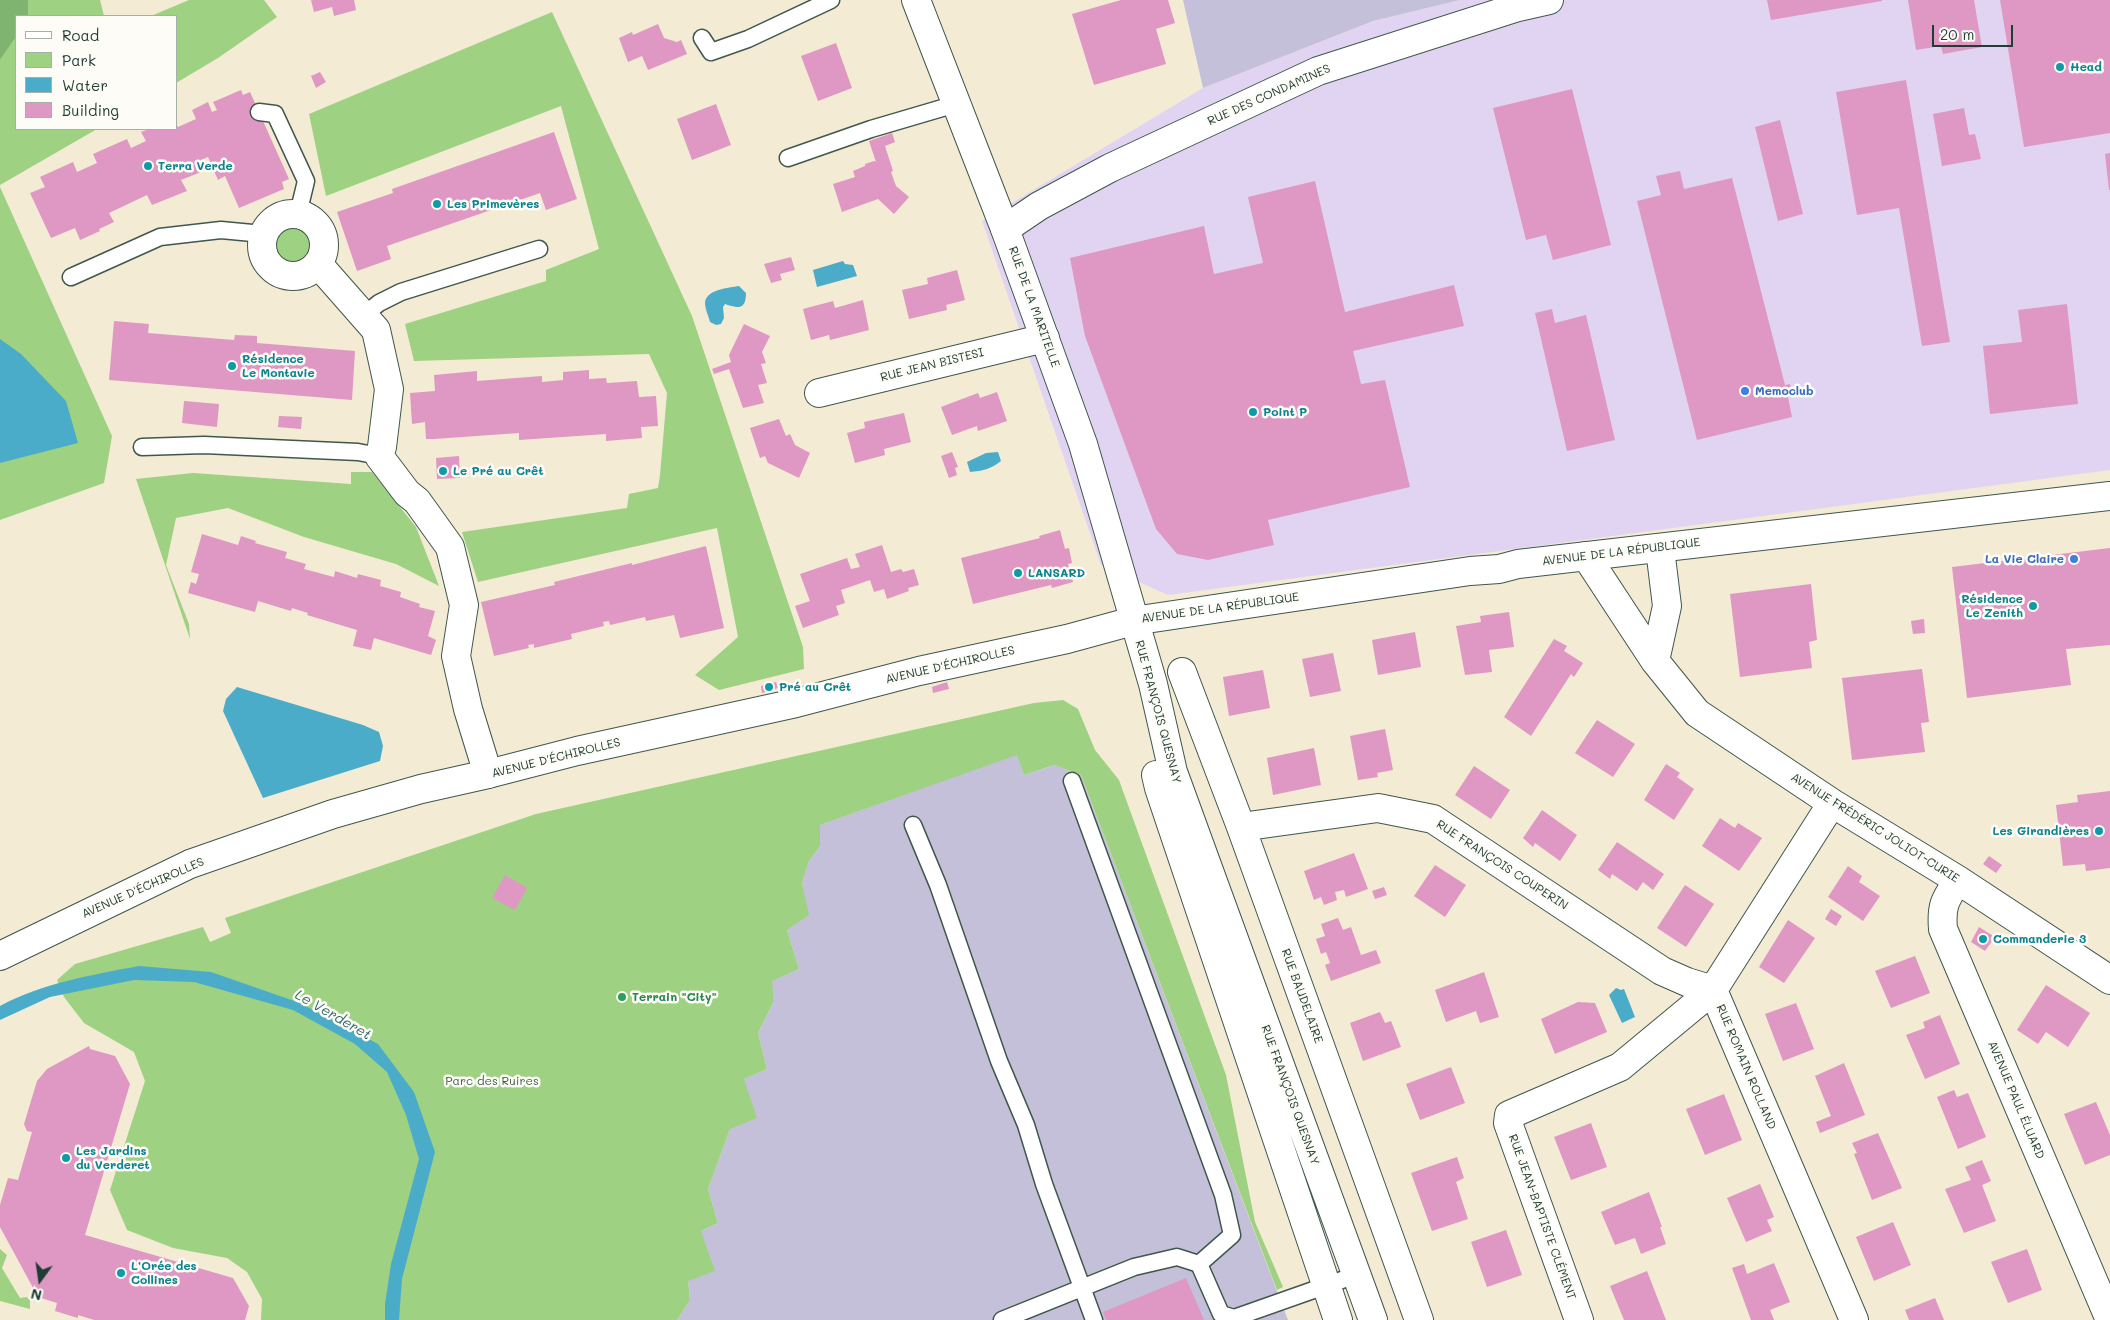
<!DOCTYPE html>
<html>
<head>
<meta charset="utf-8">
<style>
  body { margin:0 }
  #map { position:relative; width:2110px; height:1320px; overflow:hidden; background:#f3ebd4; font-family:Mali,sans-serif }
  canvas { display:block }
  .legend { position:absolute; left:15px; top:15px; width:162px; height:115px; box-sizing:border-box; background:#fdfcf7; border:1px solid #a4b0a9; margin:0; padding:6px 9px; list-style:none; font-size:15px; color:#1f3d34 }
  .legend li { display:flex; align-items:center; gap:10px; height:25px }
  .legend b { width:25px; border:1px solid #a4b0a9 }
  .north { position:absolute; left:15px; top:1255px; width:50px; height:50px; -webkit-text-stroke:4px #fdfcf7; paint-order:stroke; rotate:194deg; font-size:14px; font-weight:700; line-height:20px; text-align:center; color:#1f3d34 }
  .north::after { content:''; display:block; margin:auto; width:18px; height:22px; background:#1f3d34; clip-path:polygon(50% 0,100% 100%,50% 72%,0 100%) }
  .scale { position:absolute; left:1932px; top:25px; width:81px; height:22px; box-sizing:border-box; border:2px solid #1f3d34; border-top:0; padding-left:6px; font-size:15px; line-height:18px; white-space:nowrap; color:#1f3d34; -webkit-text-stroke:4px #fdfcf7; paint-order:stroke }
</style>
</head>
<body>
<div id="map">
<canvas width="2110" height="1320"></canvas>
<ul class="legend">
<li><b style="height:6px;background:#fff"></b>Road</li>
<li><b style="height:14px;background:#9ed182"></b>Park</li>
<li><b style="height:14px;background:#4bacca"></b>Water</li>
<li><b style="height:14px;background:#de98c3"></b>Building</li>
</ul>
<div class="north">N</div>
<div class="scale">20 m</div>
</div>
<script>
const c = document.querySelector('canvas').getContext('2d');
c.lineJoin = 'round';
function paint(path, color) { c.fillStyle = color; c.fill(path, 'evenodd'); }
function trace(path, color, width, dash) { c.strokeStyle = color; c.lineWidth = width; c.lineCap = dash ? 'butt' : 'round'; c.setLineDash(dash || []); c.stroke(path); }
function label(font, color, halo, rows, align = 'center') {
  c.font = font + ' Mali,sans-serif'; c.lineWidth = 5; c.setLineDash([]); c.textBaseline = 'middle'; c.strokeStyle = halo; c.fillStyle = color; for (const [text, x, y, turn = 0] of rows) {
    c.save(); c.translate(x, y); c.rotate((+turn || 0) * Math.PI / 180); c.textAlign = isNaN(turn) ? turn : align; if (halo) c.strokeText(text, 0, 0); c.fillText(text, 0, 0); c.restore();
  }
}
paint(new Path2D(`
  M1460,0H2110V470L1168,595L1101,565L982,221L1203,88L1373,21Z`), '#e1d4f3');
paint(new Path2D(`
  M1183,0H1460L1373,21L1203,88Z
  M1017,754L1024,775L1054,765L1081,775L1288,1320H677L690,1300L688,1281L701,1231L718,1223L708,1189L730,1129L744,1079L767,1069L758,1033L774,1001L771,981L799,969L787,930L808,915L802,883L809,861L820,846V825Z`), '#c5c0da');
paint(new Path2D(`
  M28,0H100L104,16H28Z
  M189,0H264L277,17L218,58L176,83V16H151Z
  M552,12L692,316L803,647L804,669L719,690L695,675L738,637L717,528L478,582L462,532L627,508L629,494L658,488L660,475L667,393L649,354L414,361L405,324L546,281V270L599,249L561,106L326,196L309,114Z
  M16,37V129H97L0,185V60Z
  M0,187L112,436L104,483L0,520Z
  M274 244a19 19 0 1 1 38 0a19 19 0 1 1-38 0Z
  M351,472H372L416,527L439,586L396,564L304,537L228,508L176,518L166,565L189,624L190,639L136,479L193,473L351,484Z
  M1063,700L1078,709L1095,750L1119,780L1226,1075L1255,1222L1283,1287L1277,1290L1081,775L1054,765L1024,775L1017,755L820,825V846L809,861L802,883L809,915L787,930L799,969L772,981L774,1001L758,1033L767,1069L744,1079L757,1118L730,1129L708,1189L718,1223L701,1231L715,1271L688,1281L690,1300L677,1320H261L262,1299L247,1272L227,1258L173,1248L127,1230L110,1190L145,1081L134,1052L84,1023L64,997L57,980L75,964L203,927L210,942L231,933L225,918L536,814L1034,703Z
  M0,1249L7,1255L2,1268L20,1298L27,1297L30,1301V1309L0,1301Z`), '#9ed182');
paint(new Path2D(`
  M0,0H28V16H16V37L0,60Z`), '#7eb370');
paint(new Path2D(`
  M843,261L845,264L853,265L857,276L817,287L813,270Z
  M739,286L746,293C746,311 737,308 725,304L723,307L724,318L721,324L716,325L710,322C709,317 705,309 705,303C706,289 729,288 739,286Z
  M0,339L21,354L66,401L78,443L0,463Z
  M998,452L1001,461C991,469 982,471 970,472L967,462L986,453Z
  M237,687L363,725L379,732L383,746L380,761L263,798L223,711L226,699Z
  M139,966L211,972L300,1003L378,1044L414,1092L435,1152L402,1279L399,1320H385V1304L391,1264L419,1159L406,1115L387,1072L355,1044L293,1010L194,982L134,980L50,997L0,1020V1006C43,983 92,975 139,966Z
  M1616,988L1621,990L1624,989L1635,1017L1622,1023L1609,995Z`), '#4bacca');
paint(new Path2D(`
  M311,0H354L356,10L334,16L332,7L314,12Z
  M1121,0H1168L1175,23L1156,29L1166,64L1094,85L1072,14Z
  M1767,0H1882V1L1771,20Z
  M1908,0H1974L1982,47L1943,54L1941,46L1916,50Z
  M2000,0H2110V133L2024,147Z
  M658,24L664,38L677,42L681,40L687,54L648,70L642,56L628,62L619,38L632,32L633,35Z
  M836,43L852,88L818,101L801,56Z
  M320,72L326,82L316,88L311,76Z
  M1906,80L1950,342L1922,346L1899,208L1857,215L1836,92Z
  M1572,89L1611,245L1553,260L1546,235L1526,240L1493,108Z
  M241,90L243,95L250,92L289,179L282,182L284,189L239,208L225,176L218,180L208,157L201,160L206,170L181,180L187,191L152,205L147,195L109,213L114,222L99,229L100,231L80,240L75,228L51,238L30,193L45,187L40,177L73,162L77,172L97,163L93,154L127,139L131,148L146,141L141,132L149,129H176V124L178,127L196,119L192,110L208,102L212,112L217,110L213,102Z
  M716,104L731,145L692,160L677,119Z
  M1964,108L1969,135L1975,134L1981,159L1942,166L1933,114Z
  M1780,120L1803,214L1778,221L1755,127Z
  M554,132L577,199L546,210L540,193L387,246L391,259L357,271L337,212L393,193L392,189Z
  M892,133L895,142L885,146L893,171L891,172L896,186L909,197L894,214L878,199L842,212L833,184L855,177L853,171L865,166V164L874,161L876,162L869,141Z
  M2110,153V190H2109L2105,154Z
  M1680,171L1684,189L1732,178L1785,385L1790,384L1793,396L1788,397L1792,417L1697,440L1637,201L1661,195L1656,176Z
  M1315,181L1345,312L1454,285L1464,326L1353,351L1361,384L1385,380L1410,487L1268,520L1274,545L1208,560L1177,554L1156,529L1085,336L1070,258L1204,226L1214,274L1263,263L1248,197Z
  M791,257L795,270L780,274L782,280L771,283L764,264Z
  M957,270L965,300L946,305L947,310L909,319L902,290L928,284L927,278Z
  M863,300L869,330L830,340L829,335L811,340L803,309L833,301L835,308Z
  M2067,304L2078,404L1990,414L1983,346L2022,342L2018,310Z
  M1552,309L1555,323L1586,315L1615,440L1567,451L1535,313Z
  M114,321L149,324L148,333L234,340L235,335L257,336V343L355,351L352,400L109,380Z
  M744,324L770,336L762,352L766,363L761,364L767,383L758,385L764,403L743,408L729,369L714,374L712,369L731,362L729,355Z
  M589,370V379L606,378L607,383L637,381L639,397L656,396L658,426L641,427L642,438L606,441V434L519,440V433L434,439H426L425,422L412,424L410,393L435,391L434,375L477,371V381L542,376V382L563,380V372Z
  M997,392L1007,421L978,431L977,426L952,435L941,407L978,393L980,398Z
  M184,401L219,404L217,427L182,423Z
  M904,413L911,442L884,449L885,455L855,463L847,433L865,428L864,422Z
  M279,416L302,417L301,429L278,427Z
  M779,419L786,436L790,434L795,445L810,453L799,478L768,463L765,456L760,458L750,428Z
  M952,452L958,467L955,468L957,475L949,478L941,456Z
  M459,456L460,478L437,479L436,458Z
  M1060,530L1065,549L1069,548L1072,563L1068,564L1073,582L1052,588L1051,585L973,604L961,558L1040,538L1039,536Z
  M202,534L238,545L241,536L256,541L255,543L287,552L285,558L306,564L304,569L334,577L335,571L357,578L358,574L381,580L380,586L401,592L400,597L420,604L419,607L435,611L428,636L436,640L431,655L374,638L371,650L353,646L357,630L307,615L308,613L292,608L291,611L258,601L255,612L188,593L191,582L196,584L199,574L191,572Z
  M882,545L891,572L901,569L903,572L914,569L919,585L908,588L909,591L887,599L884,589L874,592L870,580L841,590L845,603L836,606L839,615L803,628L795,606L810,601L800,574L847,558L851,569L860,567L855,554Z
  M706,546L724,628L680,638L674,615L646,621L645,617L610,625L609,621L603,622L604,626L571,634L572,639L534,648V644L528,645L529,648L494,656L481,602L555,585L554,582L632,563V565Z
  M2110,548V645L2066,649L2071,685L1967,698L1952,567Z
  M1811,584L1817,640L1809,642L1812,668L1740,677L1730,594Z
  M1509,612L1514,647L1489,650L1492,672L1465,675L1456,626L1481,622L1480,616Z
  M1924,619L1925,633L1913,634L1911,621Z
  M1415,632L1421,667L1378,675L1372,640Z
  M1554,639L1567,646L1564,651L1583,663L1574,677L1571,674L1531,736L1504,717Z
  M1333,653L1341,691L1310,697L1302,659Z
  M1922,669L1929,722L1921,723L1925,752L1852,760L1842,678Z
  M1263,670L1270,708L1229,716L1223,677Z
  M776,682L778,688L762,693L761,686Z
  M947,682L949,689L933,693L932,687Z
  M1597,720L1635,744L1613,777L1575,753Z
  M1385,729L1393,770L1377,773L1378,777L1358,780L1350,736Z
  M1314,748L1321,785L1273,795L1267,758Z
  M1666,764L1680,773L1677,777L1694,789L1674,820L1644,800Z
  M1474,766L1510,790L1491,819L1455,795Z
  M2110,791V868L2086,871L2085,864L2063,866L2056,805L2078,802L2077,795Z
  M1542,810L1577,835L1560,861L1535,843L1533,847L1523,838Z
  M1720,818L1735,828L1738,823L1762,838L1739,871L1702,846Z
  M1617,842L1664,874L1653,890L1643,882L1637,891L1612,874L1610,879L1598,870Z
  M1354,853L1368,889L1346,897L1344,890L1335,892L1337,900L1324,905L1321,897L1314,900L1304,871Z
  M1989,856L2002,865L1996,873L1983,864Z
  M1435,865L1466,885L1445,917L1414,896Z
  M1848,866L1862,876L1859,882L1880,896L1863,921L1828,897Z
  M505,875L527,888L515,910L492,898Z
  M1685,885L1714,904L1686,947L1657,928Z
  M1384,887L1387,895L1375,899L1372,891Z
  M1831,909L1842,916L1836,926L1825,919Z
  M1338,918L1343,930L1351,927L1361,955L1376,950L1381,963L1331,981L1325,965L1330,963L1326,952L1321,954L1316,939L1325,936L1321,924Z
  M1788,920L1815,938L1784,983L1759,967Z
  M1979,927L1995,937L1985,951L1971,942Z
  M1915,956L1930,993L1891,1008L1875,971Z
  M1484,972L1499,1017L1480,1023L1476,1011L1446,1022L1435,990Z
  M2046,985L2090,1013L2068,1047L2046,1032L2038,1044L2017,1030Z
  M1578,1002L1595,1003L1607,1032L1555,1054L1541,1019Z
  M1796,1003L1814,1049L1783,1061L1765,1014Z
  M1380,1012L1385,1023L1391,1021L1401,1047L1363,1061L1350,1023Z
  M1940,1015L1960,1064L1925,1079L1906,1035L1925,1028L1923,1022Z
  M89,1046L90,1049L115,1056L130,1084L85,1235L233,1278L249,1306L245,1320H94L78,1315V1318L55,1311L57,1303L38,1297L0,1227V1205L8,1178L18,1180L32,1132L27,1131L24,1124L37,1081L47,1069Z
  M1844,1063L1865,1115L1820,1133L1816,1122L1831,1116L1815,1076Z
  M1451,1067L1465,1103L1420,1120L1406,1084Z
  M1954,1090L1957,1097L1968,1093L1986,1137L1958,1149L1937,1097Z
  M1724,1094L1742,1140L1705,1155L1686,1109Z
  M2096,1102L2110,1135V1155L2085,1165L2064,1114Z
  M1591,1123L1607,1167L1571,1180L1554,1137Z
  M1878,1133L1902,1188L1872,1200L1854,1154L1857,1153L1852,1143Z
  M1457,1157L1464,1178L1456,1182L1468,1219L1432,1231L1411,1173Z
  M1982,1160L1991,1181L1982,1185L1996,1221L1964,1233L1945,1189L1971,1180L1965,1167Z
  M1760,1184L1774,1217L1767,1220L1772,1231L1746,1242L1727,1198Z
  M1649,1192L1662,1227H1660L1666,1244L1641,1254L1635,1238L1615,1245L1601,1212Z
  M1893,1222L1911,1265L1874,1281L1856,1237Z
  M1506,1230L1522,1275L1487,1287L1471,1242Z
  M2027,1249L2042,1290L2008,1303L1991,1262Z
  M1774,1263L1790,1302L1770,1310L1774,1320H1751L1732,1268L1744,1264L1747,1274Z
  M1647,1271L1666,1320H1624L1610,1286Z
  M1186,1278L1204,1320H1106L1103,1312Z
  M1935,1298L1944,1320H1909L1905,1310Z`), '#de98c3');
const service = new Path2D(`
  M702,38L711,52L748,39L831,0
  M259,112L275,114L306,181L298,214
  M788,158L871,129L956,104
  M71,277L160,237L221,230L263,234
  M364,315L379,303L401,292L539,249
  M142,447L204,445L358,452L379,456
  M913,825L938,885L999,1061L1026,1125L1044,1184L1094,1320
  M1199,1264L1221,1314L1234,1318L1356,1275
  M1002,1320L1134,1267L1177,1257L1199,1264L1232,1235L1223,1195L1072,781`);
const minor = new Path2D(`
  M262 245a31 31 0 1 1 62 0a31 31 0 1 1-62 0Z
  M1005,229L1039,206L1110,168L1318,71L1518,7L1549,0
  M318,264L376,330L389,389L382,447L379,456L407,493L417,501L450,547L464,605L456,656L468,709L488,774
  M819,393L1045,338
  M1586,556L1655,661L1697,713L1832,803L1958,880L2110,980
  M1655,661L1667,606L1660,549
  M1182,672L1241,827L1419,1320
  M1832,803L1713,990L1854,1320
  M1241,827L1378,808L1433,819L1662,971L1687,982L1713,990
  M1958,880C1945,900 1941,905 1943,929L2110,1320
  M1579,1320L1508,1123L1509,1115L1620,1067L1713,990`);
const tertiary = new Path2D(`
  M916,0L1005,229L1083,444L1153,684L1173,772L1373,1320
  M1156,775L1159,788L1338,1320
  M0,956L190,864L333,814L421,789L488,774L577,751L796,703L919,671L1067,639L1133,621L1470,571L1499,569L1518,564L2110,496`);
trace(service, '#3f574c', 19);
trace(minor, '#3f574c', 30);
trace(tertiary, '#3f574c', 30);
trace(service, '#fff', 16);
trace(minor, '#fff', 28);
trace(tertiary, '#fff', 28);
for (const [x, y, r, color] of [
  [2060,67,5,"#0f9aa8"],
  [148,166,5,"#0f9aa8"],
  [437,204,5,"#0f9aa8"],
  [232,366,5,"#0f9aa8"],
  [1745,391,5,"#3f7fe0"],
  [1253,412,5,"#0f9aa8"],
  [443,471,5,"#0f9aa8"],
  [2074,559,5,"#3f7fe0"],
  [1018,573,5,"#0f9aa8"],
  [2033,606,5,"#0f9aa8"],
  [769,687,5,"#0f9aa8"],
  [2099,831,5,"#0f9aa8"],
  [1983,939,5,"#0f9aa8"],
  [622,997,5,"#2e9e5b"],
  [66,1158,5,"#0f9aa8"],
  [121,1273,5,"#0f9aa8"]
]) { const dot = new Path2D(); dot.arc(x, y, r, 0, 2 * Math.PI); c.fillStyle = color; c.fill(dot); trace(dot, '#fdfcf7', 2); }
label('bold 12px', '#0d838f', '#fdfcf7', [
  ["Head",2070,67],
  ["Terra Verde",158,166],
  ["Les Primevères",447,204],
  ["Résidence",242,359],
  ["Le Montavie",242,373],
  ["Point P",1263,412],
  ["Le Pré au Crêt",453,471],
  ["LANSARD",1028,573],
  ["Résidence",2023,599,"right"],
  ["Le Zenith",2023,613,"right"],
  ["Pré au Crêt",779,687],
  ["Les Girandières",2089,831,"right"],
  ["Commanderie 3",1993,939],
  ["Les Jardins",76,1151],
  ["du Verderet",76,1165],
  ["L'Orée des",131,1266],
  ["Collines",131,1280]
], 'left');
label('12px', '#1f3d34', '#fdfcf7', [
  ["RUE DES CONDAMINES",1269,95,-24],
  ["RUE DE LA MARITELLE",1034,307,70],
  ["RUE JEAN BISTESI",932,365,-14],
  ["AVENUE DE LA RÉPUBLIQUE",1621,552,-7],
  ["AVENUE DE LA RÉPUBLIQUE",1220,608,-8],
  ["AVENUE D'ÉCHIROLLES",950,665,-13],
  ["RUE FRANÇOIS QUESNAY",1158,712,75],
  ["AVENUE D'ÉCHIROLLES",556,758,-14],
  ["AVENUE FRÉDÉRIC JOLIOT-CURIE",1875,828,32],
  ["RUE FRANÇOIS COUPERIN",1502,865,33],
  ["AVENUE D'ÉCHIROLLES",143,888,-24],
  ["RUE BAUDELAIRE",1302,996,70],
  ["RUE ROMAIN ROLLAND",1746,1067,67],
  ["RUE FRANÇOIS QUESNAY",1290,1095,70],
  ["AVENUE PAUL ÉLUARD",2016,1100,67],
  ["RUE JEAN-BAPTISTE CLÉMENT",1542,1217,70]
]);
label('bold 12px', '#366cbe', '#fdfcf7', [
  ["Memoclub",1755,391],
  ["La Vie Claire",2064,559,"right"]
], 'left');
label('bold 12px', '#27864d', '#fdfcf7', [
  ["Terrain \"City\"",632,997]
], 'left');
label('12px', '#3f6248', '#fdfcf7', [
  ["Parc des Ruires",492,1081]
]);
label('italic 14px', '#2e6468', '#fdfcf7', [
  ["Le Verderet",333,1015,30]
]);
</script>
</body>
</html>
